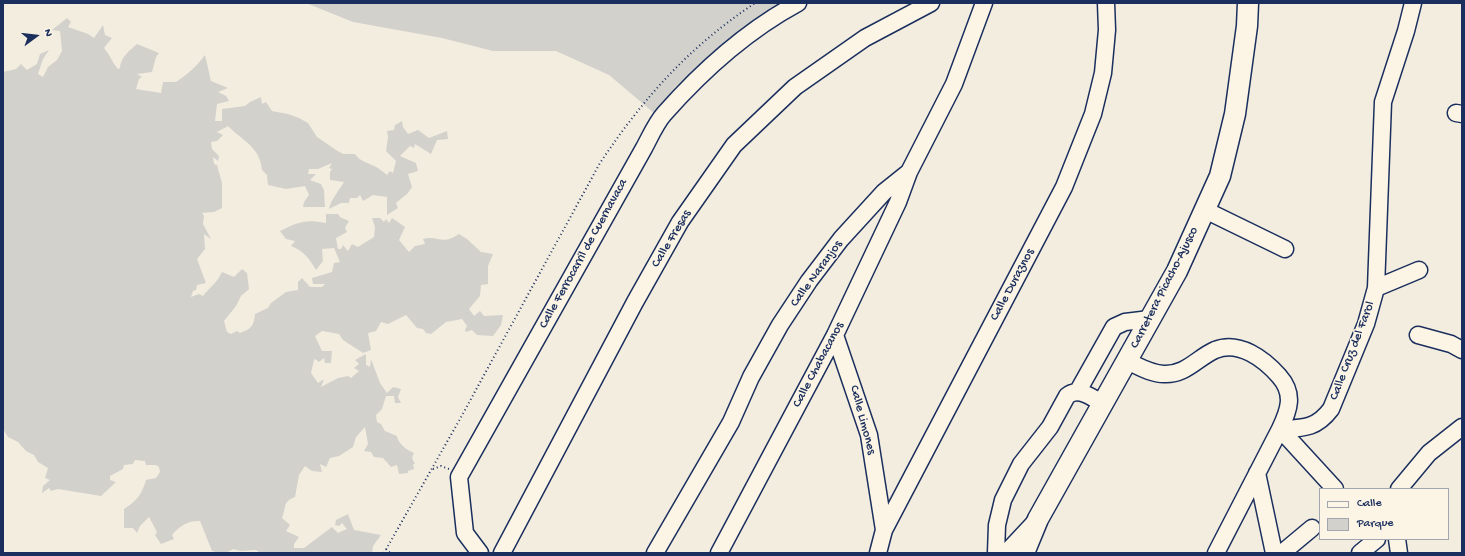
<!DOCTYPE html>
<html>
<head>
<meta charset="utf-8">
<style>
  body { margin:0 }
  #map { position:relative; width:1465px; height:556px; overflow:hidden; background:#f3ede0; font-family:"Gochi Hand",sans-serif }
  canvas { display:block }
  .frame { position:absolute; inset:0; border:4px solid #1b2f5e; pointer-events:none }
  .legend { position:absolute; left:1319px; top:488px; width:130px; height:52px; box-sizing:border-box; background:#fcf5e5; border:1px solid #a2a6af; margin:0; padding:5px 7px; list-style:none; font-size:12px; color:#1b2f5e }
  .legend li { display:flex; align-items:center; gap:8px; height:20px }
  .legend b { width:20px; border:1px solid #a2a6af }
  .north { position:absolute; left:16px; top:16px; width:40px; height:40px; -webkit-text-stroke:3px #fcf5e5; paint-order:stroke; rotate:75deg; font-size:11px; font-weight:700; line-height:16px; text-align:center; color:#1b2f5e }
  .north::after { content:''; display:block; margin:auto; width:14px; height:18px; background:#1b2f5e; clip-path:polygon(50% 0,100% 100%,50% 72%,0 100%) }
</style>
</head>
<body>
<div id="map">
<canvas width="1465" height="556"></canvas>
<div class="frame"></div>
<ul class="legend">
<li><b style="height:5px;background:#fcf5e5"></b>Calle</li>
<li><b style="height:11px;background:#d3d1cc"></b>Parque</li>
</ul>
<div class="north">N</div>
</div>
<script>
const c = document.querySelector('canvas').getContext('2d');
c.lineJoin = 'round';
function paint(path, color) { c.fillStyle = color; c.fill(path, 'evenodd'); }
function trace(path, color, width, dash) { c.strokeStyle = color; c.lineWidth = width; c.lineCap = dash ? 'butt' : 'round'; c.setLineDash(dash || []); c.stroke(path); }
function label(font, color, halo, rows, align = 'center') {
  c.font = font + ' "Gochi Hand",sans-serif'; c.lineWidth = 3; c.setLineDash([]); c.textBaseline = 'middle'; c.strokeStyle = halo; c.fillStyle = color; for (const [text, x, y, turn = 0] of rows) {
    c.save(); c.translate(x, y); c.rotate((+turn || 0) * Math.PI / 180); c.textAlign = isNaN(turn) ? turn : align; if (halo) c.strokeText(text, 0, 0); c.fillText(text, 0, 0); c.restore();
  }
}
paint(new Path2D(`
  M306,3H782L765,12L676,86L654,113L609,75L556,51H493L442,38L353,22Z
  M67,18L71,22L68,27L88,34L94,38L103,25L105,35L112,38L104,48C110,55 112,62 118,69L120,68C120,58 130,50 137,44L159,53L156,57L152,72L137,74L142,77L139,79L136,89L161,93L163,82H176C188,74 196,67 205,55L211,81L228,88L218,92L226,96L229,101L217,104L215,121H222V109L245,106L250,102L261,97L262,104L266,102L272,111L288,114L299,118L308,123L317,137L336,150L343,154H355C361,162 366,162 374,166C379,168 383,172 387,175L390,171L393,173L396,161L386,151L388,137L387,131L394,130L395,125L402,121L403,127L408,134L418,130L429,138L447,131L448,139L437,140L431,154L415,144L414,148L410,146L400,156L416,163L418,171L408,174L412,187L408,193L396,203L398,208L387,215V197L373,195L363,201L360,195L357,198H350L349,203H341L329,209C331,199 339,191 344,182L330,180V172L332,169L329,168L332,163L318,169H309L308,174H316L310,180L321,184L324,190L325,207H303L304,202L309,195L305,186L286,189L268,185L267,175L262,170C260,147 243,141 228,126L217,132L223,135L217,141L211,142L212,149L219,156L218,161L213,157L214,164L217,165L222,183V208L214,212L202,213L204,216L203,224L211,239L204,234L205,249L197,259L206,283L197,285L196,290L193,291L191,297L199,294L203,296C210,287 217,283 222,272L234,277L242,269L247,273L249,289L241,296L236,306L224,321L227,332L231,334L237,331L240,333C251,329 254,326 255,314L268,308L271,303L286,292L298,290V282L302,278L310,287H322L325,284H313L312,278L332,272L334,263L340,262L334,248L322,249L323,261L316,270C309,258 304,251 291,246L295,241L286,239L280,231C299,222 304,219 326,223V214H338L340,217L349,221L345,228L347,232L336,238L338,249H341L343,245L348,251L352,244L358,247L374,237L375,227L372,218H380L384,222L386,219L389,223L392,218L405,227L399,240L409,252L415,246L425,244L423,239C437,235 442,246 459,234L467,239L481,252L493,254L488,266V284L481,285L480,296L469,309L474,316L480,311L484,316L503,315L501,325L493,336L477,335L472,330L466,332L465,330L467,326L462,319L446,322L431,334L426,333L423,329L417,328L406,315L388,324L381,322L376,331L368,333L371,350L363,353L343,340L339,334L322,331L315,336L322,351H332L331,363H325L324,358L319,362L315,359L314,360L311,373L318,383L324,379L321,387L338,378L348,376L351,378L359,371L354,368L359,364L355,360L366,354V365L370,367L371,359L380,383L387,393L393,387L401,389L398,397L401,403H395L394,396H386L382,409L376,415L377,422L381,424L385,431L397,436C398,444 407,450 414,453L412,458L415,464H413L414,469L408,471V473L399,474L397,465L391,467L383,458L374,457L371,452L364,451L368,444L365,427L356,437L353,447L339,456L330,458L326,467L320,464L322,472L312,471L305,466L299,475L295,497C282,502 287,506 282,518L290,525L286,531L299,537L294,544V548H304L332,527L338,533L347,529L342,523L339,526L335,525L336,520L348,514L354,530L381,535L373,546L372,553H260L256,550L241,551L233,549C226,554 220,554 212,551L200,521C189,520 179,526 172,535L174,539L161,544L155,535L157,532L149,517L140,526L137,533L133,528H124V509C137,501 142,494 146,480L156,478L160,472L159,467L156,465H146L145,461L135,460L133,464L124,465L123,469L110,476V480L116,482L101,496L58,489L51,491L49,488L42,493L43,486L50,480L45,478L48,468L38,462L34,455L26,451L18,442L8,437L3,429V72L16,69L21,64L27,70L37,64L40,54L49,50L43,59L38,74L43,77L48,67L57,60L62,51L60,31L52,30Z`), '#d3d1cc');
const minor = new Path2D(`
  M1456,113L1462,114
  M1205,210L1285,249
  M1376,288L1419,270
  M835,335L869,435L884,530
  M1418,335L1451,344L1462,350
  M1127,361C1138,366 1151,374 1164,374C1186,375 1197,358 1215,350C1239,340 1264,359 1279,376C1295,394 1289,410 1280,429L1335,489
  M1078,391L1114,327L1125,322L1150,319
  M1257,473L1274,553
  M1399,489L1429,453L1462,427
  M1397,539L1399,553
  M480,553L465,533L459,477L644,148C650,137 656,123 664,114C702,71 748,30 798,3
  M502,553L635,302L680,222L734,145L795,87L865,38L931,3
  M655,553L731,422L751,377L780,325L809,281L841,239L884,192L909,172L954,84L984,3
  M719,553L835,335L898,202L909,172
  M878,553L884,530L1064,187L1093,114L1103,73L1107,30L1106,3
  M996,553L997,525L1003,500L1021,464L1050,427L1067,396C1078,386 1092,398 1104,404
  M1006,553L1035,522
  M1216,553L1280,429C1303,428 1316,429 1331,409L1366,324L1376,288L1383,102L1406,31L1413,3
  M1282,553L1312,528
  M1360,553L1377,539`);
const major = new Path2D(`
  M1024,553L1038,519L1177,271L1220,176L1235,114L1247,26L1248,3`);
trace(minor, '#1b2f5e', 19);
trace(major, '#1b2f5e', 23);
trace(new Path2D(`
  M433,469L441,466L449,469
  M386,549L390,553
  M384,553L460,419L600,163C645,96 688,48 755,3`), '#1b2f5e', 2, [1, 3]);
trace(minor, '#fcf5e5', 16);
trace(major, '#fcf5e5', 20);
label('13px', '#1b2f5e', '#fcf5e5', [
  ["Calle Fresas",672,239,-59],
  ["Calle Ferrocarril de Cuernavaca",584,254,-61],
  ["Calle Naranjos",817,274,-54],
  ["Calle Duraznos",1013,285,-62],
  ["Carretera Picacho-Ajusco",1165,288,-63],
  ["Calle Cruz del Farol",1353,351,-69],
  ["Calle Chabacanos",819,365,-62],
  ["Calle Limones",862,420,75]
]);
</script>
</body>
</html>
